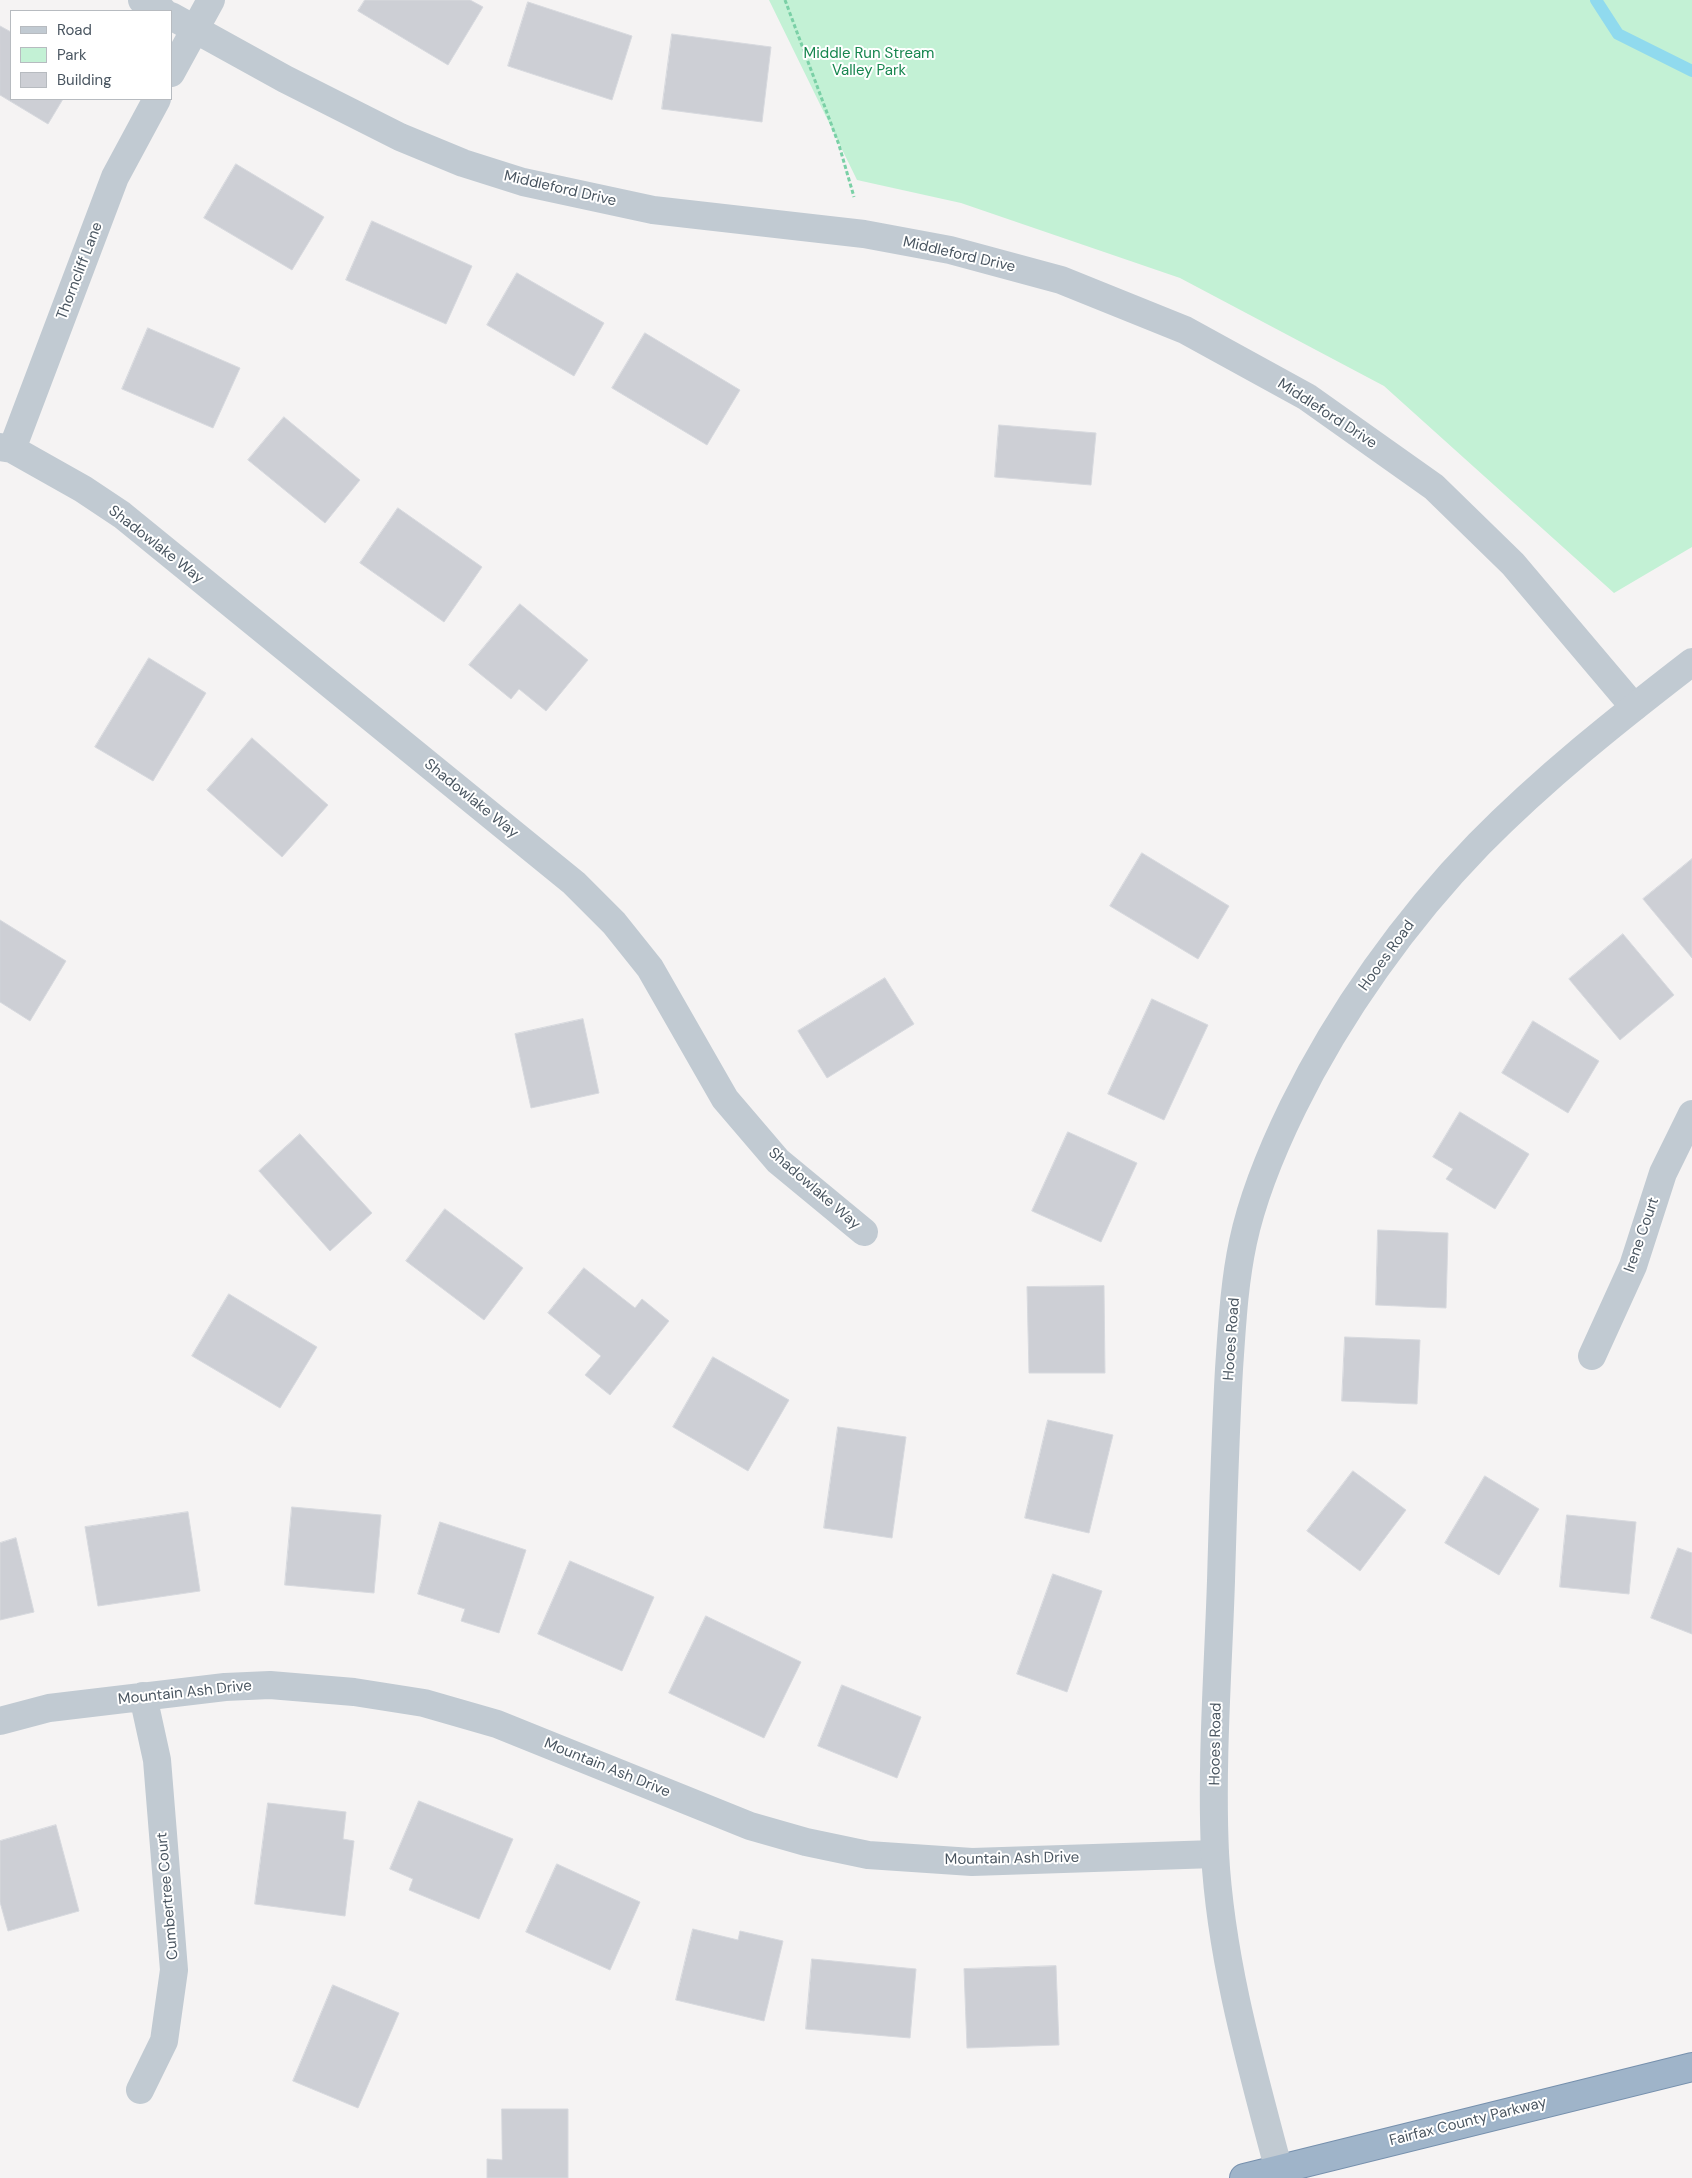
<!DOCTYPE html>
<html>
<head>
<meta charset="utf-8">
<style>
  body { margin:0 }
  #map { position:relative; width:1692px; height:2178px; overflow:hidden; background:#f5f3f3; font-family:"DM Sans",sans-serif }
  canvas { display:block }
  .legend { position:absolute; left:10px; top:10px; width:162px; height:90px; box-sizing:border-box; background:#fff; border:1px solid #b7bbc0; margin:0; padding:6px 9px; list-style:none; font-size:15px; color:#4a5661 }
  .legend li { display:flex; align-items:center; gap:10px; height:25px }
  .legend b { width:25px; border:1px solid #b7bbc0 }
</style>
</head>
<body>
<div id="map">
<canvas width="1692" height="2178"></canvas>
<ul class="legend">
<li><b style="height:6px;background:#c1cad2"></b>Road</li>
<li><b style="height:14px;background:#c3f1d5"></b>Park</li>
<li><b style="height:14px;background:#cdcfd5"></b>Building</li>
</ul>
</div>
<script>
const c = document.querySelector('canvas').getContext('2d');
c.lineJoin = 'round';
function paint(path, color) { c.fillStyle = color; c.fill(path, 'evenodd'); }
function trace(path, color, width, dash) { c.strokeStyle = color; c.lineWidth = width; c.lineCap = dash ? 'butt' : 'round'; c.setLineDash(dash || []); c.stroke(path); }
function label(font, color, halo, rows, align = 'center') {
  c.font = font + ' "DM Sans",sans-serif'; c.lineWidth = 4; c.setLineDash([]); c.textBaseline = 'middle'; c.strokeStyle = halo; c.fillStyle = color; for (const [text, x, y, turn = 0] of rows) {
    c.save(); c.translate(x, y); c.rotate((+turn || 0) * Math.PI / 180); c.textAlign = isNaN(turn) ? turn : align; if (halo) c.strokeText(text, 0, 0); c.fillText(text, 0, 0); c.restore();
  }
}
paint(new Path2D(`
  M769,0H1692V547L1614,593L1384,386L1180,278L961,203L857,180Z`), '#c3f1d5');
trace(new Path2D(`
  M1596,0L1618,34L1692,71`), '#90daee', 12);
const building = new Path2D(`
  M365,0H470L483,7L448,65L358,11Z
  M528,2L632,36L612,100L508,66Z
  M0,26L11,32V99H63L48,124L0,95Z
  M672,34L771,47L762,122L662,109Z
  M236,164L324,217L292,270L204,218Z
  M372,221L472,266L446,324L346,280Z
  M517,273L604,323L574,376L487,325Z
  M148,328L240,368L213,428L122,389Z
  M645,333L740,390L707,445L612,388Z
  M284,417L360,480L325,523L248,460Z
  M999,425L1096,433L1091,485L995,477Z
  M398,508L482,567L444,622L360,563Z
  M520,604L588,660L546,711L519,689L511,699L469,665Z
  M149,658L206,693L153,781L95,747Z
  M252,738L328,805L282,857L207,790Z
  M1142,853L1229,906L1198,959L1110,906Z
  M1692,859V958L1643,899Z
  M0,920L66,961L30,1021L0,1002Z
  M1623,934L1674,995L1620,1040L1569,979Z
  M885,978L914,1024L827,1078L798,1031Z
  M1152,999L1208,1025L1164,1120L1108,1094Z
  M583,1019L599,1093L531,1108L515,1034Z
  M1533,1021L1599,1061L1568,1113L1502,1073Z
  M1460,1112L1529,1154L1495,1209L1446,1179L1453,1169L1433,1157Z
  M1068,1132L1137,1163L1101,1242L1032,1211Z
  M300,1134L372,1213L330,1251L259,1171Z
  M445,1209L523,1268L484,1320L406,1261Z
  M1378,1230L1448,1233L1446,1308L1376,1305Z
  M584,1268L635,1308L642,1299L669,1321L610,1395L585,1375L601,1356L548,1313Z
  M1104,1286L1105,1373H1029L1027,1287Z
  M229,1294L317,1347L280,1408L192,1356Z
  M1345,1337L1420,1340L1417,1404L1342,1401Z
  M713,1357L789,1400L748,1471L673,1427Z
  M1048,1420L1113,1435L1089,1533L1025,1518Z
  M838,1427L906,1437L892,1538L824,1528Z
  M1353,1471L1406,1510L1360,1571L1307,1531Z
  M1485,1476L1539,1509L1499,1575L1445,1543Z
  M292,1507L381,1515L374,1593L285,1585Z
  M188,1512L200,1591L98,1606L85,1527Z
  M1567,1515L1636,1522L1629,1594L1560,1587Z
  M440,1522L526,1550L499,1633L461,1621L465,1609L418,1594Z
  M16,1538L34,1612L0,1620V1543Z
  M1678,1548L1692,1553V1634L1651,1618Z
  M570,1561L654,1597L622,1671L538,1634Z
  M1053,1574L1102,1591L1067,1692L1017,1674Z
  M706,1616L801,1662L764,1738L669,1693Z
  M842,1685L921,1717L897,1778L818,1746Z
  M419,1801L513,1839L479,1919L409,1890L413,1879L390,1869Z
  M268,1803L346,1812L343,1839L354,1841L345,1916L255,1904Z
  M56,1825L79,1911L8,1931L0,1902V1841Z
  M557,1864L640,1902L610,1970L526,1932Z
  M693,1929L738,1940L740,1931L783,1941L764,2021L676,2000Z
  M812,1959L916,1969L910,2038L806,2029Z
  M1056,1966L1059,2045L967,2048L964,1969Z
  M333,1985L399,2013L358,2108L293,2081Z
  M502,2109H568V2178H487V2159L502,2160Z`);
paint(building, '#cdcfd5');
trace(building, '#d7d9de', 1);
const trunk = new Path2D(`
  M1244,2178L1692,2067`);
trace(trunk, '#7690ad', 30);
trace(new Path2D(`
  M785,0L839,145L854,197`), '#7ad0a6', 3, [4, 2.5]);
trace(new Path2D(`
  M142,0L163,11
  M171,16L285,79L400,137L463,163L523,182L653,210L864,234L950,250L1061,280L1185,330L1307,397L1434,487L1513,564L1634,707
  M171,73L211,0
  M0,447L12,449L83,489L122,515L574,883L614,923L650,968L725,1099L778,1161L864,1232
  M12,449L115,177L157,99
  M1592,1356L1633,1266L1663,1173L1692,1114
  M0,1721L49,1708L225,1687L270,1685L354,1692L424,1703L497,1724L750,1826L806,1842L868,1855L972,1862L1215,1854
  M140,2090L164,2041L174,1970L157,1760L143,1696`), '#c1cad2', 28);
trace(new Path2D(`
  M1281,2178C1253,2072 1221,1964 1215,1853C1211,1763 1218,1672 1221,1581C1223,1511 1225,1440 1229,1369C1232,1327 1234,1284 1243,1242C1253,1195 1272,1150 1293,1107C1339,1013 1406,919 1479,844C1545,777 1618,719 1692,662`), '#c1cad2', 28);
trace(trunk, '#9fb4c9', 28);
label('15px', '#17864f', '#fff', [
  ["Middle Run Stream",869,54],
  ["Valley Park",869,71]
]);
label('15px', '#4a5661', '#fff', [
  ["Middleford Drive",560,189,13],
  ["Middleford Drive",959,255,13],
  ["Thorncliff Lane",80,271,-69],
  ["Middleford Drive",1327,414,33],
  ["Shadowlake Way",156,545,38],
  ["Shadowlake Way",471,799,39],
  ["Hooes Road",1387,956,-54],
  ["Shadowlake Way",814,1189,41],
  ["Irene Court",1642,1235,-71],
  ["Hooes Road",1232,1339,-86],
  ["Mountain Ash Drive",185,1693,-6],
  ["Hooes Road",1216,1744,-89],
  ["Mountain Ash Drive",607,1768,22],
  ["Mountain Ash Drive",1012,1859,-1],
  ["Cumbertree Court",168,1896,-95],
  ["Fairfax County Parkway",1468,2122,-14]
]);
</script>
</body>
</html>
